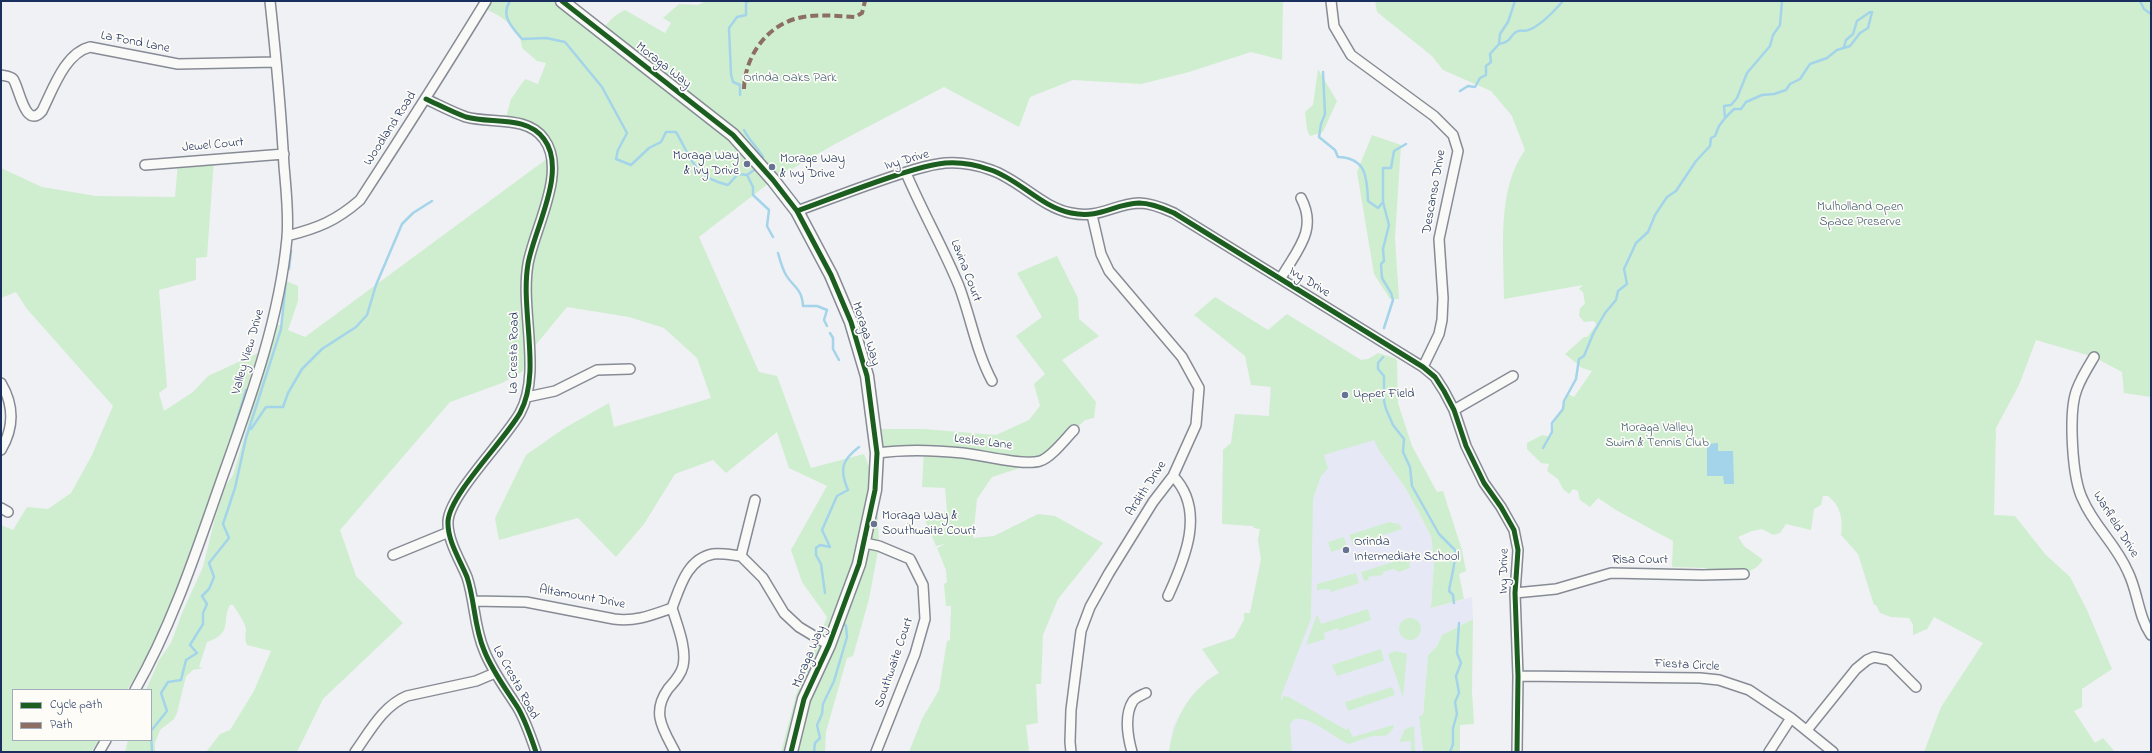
<!DOCTYPE html>
<html>
<head>
<meta charset="utf-8">
<style>
  body { margin:0 }
  #map { position:relative; width:2152px; height:753px; overflow:hidden; background:#f0f1f4; font-family:"Indie Flower",sans-serif }
  canvas { display:block }
  .frame { position:absolute; inset:0; border:2px solid #1b2f5e; pointer-events:none }
  .legend { position:absolute; left:12px; top:689px; width:140px; height:52px; box-sizing:border-box; background:#fdfcf7; border:1px solid #a3aaba; margin:0; padding:5px 7px; list-style:none; font-size:12px; color:#1b2f5e }
  .legend li { display:flex; align-items:center; gap:8px; height:20px }
  .legend b { width:20px; border:1px solid #a3aaba }
</style>
</head>
<body>
<div id="map">
<canvas width="2152" height="753"></canvas>
<div class="frame"></div>
<ul class="legend">
<li><b style="height:5px;background:#1b5e20"></b>Cycle path</li>
<li><b style="height:5px;background:#8d6e63"></b>Path</li>
</ul>
</div>
<script>
const c = document.querySelector('canvas').getContext('2d');
c.lineJoin = 'round';
function paint(path, color) { c.fillStyle = color; c.fill(path, 'evenodd'); }
function trace(path, color, width, dash) { c.strokeStyle = color; c.lineWidth = width; c.lineCap = dash ? 'butt' : 'round'; c.setLineDash(dash || []); c.stroke(path); }
function label(font, color, halo, rows, align = 'center') {
  c.font = font + ' "Indie Flower",sans-serif'; c.lineWidth = 3.5; c.setLineDash([]); c.textBaseline = 'middle'; c.strokeStyle = halo; c.fillStyle = color; for (const [text, x, y, turn = 0] of rows) {
    c.save(); c.translate(x, y); c.rotate((+turn || 0) * Math.PI / 180); c.textAlign = isNaN(turn) ? turn : align; if (halo) c.strokeText(text, 0, 0); c.fillText(text, 0, 0); c.restore();
  }
}
paint(new Path2D(`
  M1320,334L1361,360L1368,359L1380,452L1406,489L1431,536L1434,561L1431,608L1472,597L1473,619L1442,635L1437,646L1428,655L1423,715L1419,716L1423,752H1169L1173,727L1186,704L1207,680L1219,673L1202,649L1234,638L1244,620V613H1250L1261,559L1258,540L1260,529L1254,528L1253,526L1222,524L1223,450L1231,443L1235,414L1269,416L1271,376Z`), '#e6e9f5');
paint(new Path2D(`
  M486,1H562L601,32C608,22 614,15 625,10L665,33L671,23L663,18L679,4L698,5L706,1H1283L1282,60L1251,52L1189,72L1141,84L1073,80L1030,97L1019,127L944,87L835,144L773,180L699,237L759,372L777,376L811,468L864,454L877,487L879,546L869,599L853,656L847,658L826,732L825,752H781L796,695L827,617L802,582L791,550L827,486L789,468L777,432L726,473L713,460L675,474L644,524L616,557L578,518L499,540L495,518L526,455L563,429L609,403L614,427L711,398L697,358L664,328L629,317L567,307L529,353L523,371L502,383L450,402L340,530L356,576L403,623L323,699L297,752H206L220,734L230,730L254,691L271,651L247,645C244,638 246,635 246,629C245,622 237,611 233,605H230C221,620 234,633 207,642L199,667L203,668L193,670L186,676L177,713L174,719L160,730L155,743V752H125L128,740H151V690H146L159,660L171,643L182,613L203,567L215,518L226,485L233,475L277,325H281L286,281L298,286V301L288,330L305,337L552,155L536,131L505,121L511,99L525,79L538,84L546,63L537,61L522,48C521,26 500,16 482,7Z
  M1375,1H2151V397L2124,393L2122,372L2094,357L2036,340L2019,385L1996,428L1994,515L2015,516L2045,554L2070,577L2087,610L2112,669L2082,689V707L2074,711L2095,743L2103,738L2115,752H1924L1941,707L1983,643L1934,617L1927,629L1913,635V625L1909,618L1891,617L1880,613L1876,605H1874L1858,554L1841,535C1843,519 1841,506 1828,496H1823L1821,505L1814,509L1811,530L1786,524L1780,533L1773,535L1762,529L1752,531L1738,537L1744,546L1763,560C1751,578 1728,574 1709,575L1707,568L1672,567L1673,541L1616,510L1598,498L1590,507L1580,500L1578,491L1573,489L1569,494L1563,489L1558,479L1547,471L1549,464L1541,463L1527,449V443L1542,435L1551,437L1555,420L1563,409L1568,394L1574,397L1592,371L1582,368L1565,354L1584,337H1587L1596,325L1594,321L1584,322L1579,316L1580,308L1585,304L1583,292L1579,289L1583,285L1504,299C1504,251 1496,191 1525,150L1512,116L1491,91L1443,70L1432,56L1377,12Z
  M1318,69L1337,101L1323,132L1310,136L1307,130L1305,112L1313,105Z
  M1372,135L1401,145L1395,238L1399,299H1390L1374,274L1357,172Z
  M214,159L207,257L196,258V280L159,290L167,387L159,393L164,411L193,392L208,376L258,353C220,467 192,588 127,690H13V740H99L91,752H1V525L13,530L27,507L48,509L71,493L92,455L113,406L27,309L16,292L1,298V168L42,187L96,196L175,197L178,162Z
  M1057,256L1078,298L1079,319L1099,336L1062,360L1096,402L1094,418L1085,420L1056,448L1026,466L992,477L977,499L973,538L994,536L1038,514L1055,516L1103,543L1058,599L1043,635L1041,684H1036L1038,723L1026,725L1029,752H909L922,719L939,690L947,641L950,640L951,606H946L944,584L947,582L946,570L937,548L945,544L936,546L923,515L947,511L945,488L922,487L924,450L877,453L866,429H924L996,435L1029,420L1040,406L1034,384L1045,374L1016,336L1042,317L1017,273Z
  M1215,297L1268,330L1287,314L1361,360L1368,359L1378,353L1395,358L1397,361L1398,403L1412,446L1437,492L1443,491L1462,550L1466,571L1459,574L1464,599L1431,608L1434,561L1431,536L1406,489L1380,452L1374,440L1324,455L1328,468L1321,476L1313,499L1311,619L1281,696V702L1283,696L1289,697L1346,730L1348,728L1353,737L1393,725L1394,727C1387,738 1385,736 1374,736C1366,737 1356,742 1349,744C1334,739 1308,713 1293,720L1290,724L1292,752H1169C1174,719 1189,690 1219,673L1202,649L1234,638L1244,620V613H1250L1261,559L1258,540L1260,529L1254,528L1253,526L1222,524L1223,450L1231,443L1235,414L1269,416L1271,387L1251,385L1245,356L1194,315Z
  M1389,522L1399,524L1402,529L1353,545L1349,535Z
  M1344,537L1347,547L1331,552L1328,542Z
  M1409,557L1410,568L1399,572L1393,569L1383,572V575L1368,577L1369,580L1364,581L1361,572Z
  M1356,573L1359,583L1331,592L1329,589L1317,590V584Z
  M1368,609L1371,620L1339,631L1338,628L1324,633L1325,639L1306,645L1317,614L1321,624Z
  M1399 629a11 11 0 1 1 22 0a11 11 0 1 1-22 0Z
  M1473,619L1472,691L1474,724L1460,725V752H1423L1419,716L1423,715L1428,655L1437,646L1442,635Z
  M1381,649L1384,661L1337,676L1332,665Z
  M1396,651L1407,654L1403,697L1388,654Z
  M1392,687L1395,695L1348,711L1345,702Z
  M1414,726L1415,752H1411V741L1399,742L1405,729Z`), '#cfeecf');
paint(new Path2D(`
  M1718,443V451H1733L1734,484H1724L1723,476H1707V444Z`), '#a4d4ea');
trace(new Path2D(`
  M510,1C500,16 512,27 522,39L546,38L565,42L602,87L627,133L618,150L616,159L631,165L649,148L661,142L666,132H676C692,159 693,177 728,185L738,174L747,175L753,187V195L769,210L767,226L773,237
  M2140,1L2144,9L2151,14
  M1499,44C1513,41 1508,37 1516,32C1521,29 1524,32 1528,30C1539,27 1556,9 1563,1
  M1844,47L1846,40L1853,34L1857,21L1870,12
  M1323,72L1325,114L1321,124L1319,137L1335,150L1338,157C1367,158 1367,178 1368,201L1378,208L1383,202
  M1460,91L1468,86L1475,87L1480,78L1486,75V66L1491,62L1490,54L1499,44L1500,34L1508,22L1515,1
  M740,95V85L733,82L731,74L729,28L737,17L746,15V2L749,1
  M1725,118L1734,109H1741L1746,102L1762,95L1774,94L1786,90L1790,84L1800,79L1810,64L1827,58L1837,50L1850,46L1860,33L1868,28L1872,12
  M744,130C749,140 757,147 763,157
  M747,175L754,170
  M778,253C780,260 782,268 786,275C793,287 802,288 803,306H817L827,310L824,320L827,326
  M289,269L291,251
  M1384,328L1393,300L1391,293L1382,278L1381,264L1384,261L1383,249L1389,225L1383,202V168H1391L1394,151L1406,144
  M830,333L833,338V349L839,360
  M1383,357L1378,363V369L1384,376V401L1386,409L1393,425L1404,439L1403,452L1410,467L1412,486L1439,534L1455,550C1456,564 1451,577 1449,591L1453,595L1454,603
  M251,429L266,407H283L288,393L302,369L322,349L356,327L367,315L376,285L402,224L413,213L432,201
  M232,436L246,390
  M1543,448L1552,432V423L1563,409L1564,401L1576,379L1579,359L1584,356L1593,334L1605,313L1616,300L1618,291L1627,284L1624,269L1636,243L1648,232L1655,215L1667,197L1676,191L1696,161L1710,146L1711,138L1715,136L1719,126L1725,118L1724,106L1731,105L1737,98L1747,73L1770,46L1773,35L1780,25L1782,1
  M825,593L821,564L816,555V548L820,545L830,547L822,530L837,496L848,490C839,469 842,460 859,447
  M152,752L151,731L167,711L161,693L168,682L181,680L186,660L197,653L190,645L203,624V613L207,604L202,596L209,589L214,577L209,563L229,538L223,524L235,488L246,438L281,329L286,281
  M814,752L815,743L820,738L817,725L822,714L823,704L834,681L847,637L846,626L842,622
  M1450,752L1453,744V728L1457,714L1455,702L1459,693L1456,676L1461,663L1457,653L1459,623`), '#a4d4ea', 2.5);
const minor = new Path2D(`
  M1331,1L1334,26L1351,55L1434,116L1453,135L1458,151L1439,239L1443,298L1442,320L1439,334L1423,367
  M1,75C5,76 10,76 13,79C19,86 25,131 42,111C53,89 65,53 90,47L178,64L276,62
  M426,99C439,105 452,112 466,117C491,124 527,115 544,139C568,171 534,229 528,264C520,310 542,373 520,413C504,441 450,494 448,521C447,540 460,560 467,577C475,601 474,627 484,650C492,671 506,689 518,708C526,722 531,737 536,752
  M145,165L284,154
  M906,173C922,211 943,247 959,286C971,318 976,351 992,381
  M797,211C830,199 863,186 897,175C910,171 924,166 938,164C956,161 974,164 991,170C1020,180 1041,207 1071,213C1101,219 1113,204 1139,203C1151,203 1163,208 1174,213L1423,367L1435,377L1444,391L1454,410L1466,446L1484,483L1501,507L1514,530L1518,550L1515,593L1518,676L1517,752
  M287,236C318,228 336,221 360,200C403,134 445,68 486,1
  M1281,278C1297,250 1318,230 1301,198
  M2094,357C2088,367 2081,378 2077,389C2068,411 2072,479 2083,500C2094,526 2116,544 2128,572C2138,592 2138,616 2151,635
  M1,383C14,405 14,428 1,450
  M527,397L555,391L597,370L630,369
  M1454,410L1513,376
  M877,453C906,449 934,450 963,453C982,455 1024,466 1040,461C1051,458 1066,438 1074,430
  M1,508L8,512
  M865,543L879,546L910,559L923,585L925,619L915,654L876,752
  M393,555L449,532
  M741,556L755,500
  M1515,593L1556,589L1611,573L1702,575L1744,574
  M1168,596C1185,559 1206,510 1173,476
  M473,601L526,602L614,619C635,622 652,615 672,608C680,587 687,559 713,554C721,553 732,555 741,556L763,578L784,613L799,627L829,645
  M672,608C677,625 687,648 683,666C681,675 674,682 668,689C651,713 663,729 675,752
  M1518,676L1700,678L1719,680L1749,690L1791,718L1833,752
  M135,690C172,625 195,555 220,484C248,405 279,323 287,238C289,215 286,189 284,166C281,111 276,56 270,1
  M1807,730L1856,669L1867,660L1874,657L1889,660L1916,687
  M99,752L106,740
  M355,752C370,731 383,706 407,696L476,681L495,673
  M1071,752L1070,742L1071,710L1081,631L1090,607L1109,573L1153,502L1173,476L1196,425L1199,388L1182,357L1109,271L1101,254L1092,215
  M1132,752C1128,738 1124,715 1133,701C1136,697 1142,695 1146,693
  M1769,752L1791,718`);
const major = new Path2D(`
  M562,1L733,135L773,180L797,211L831,275L851,322L867,376L877,453L875,490L859,564L829,645L804,699L791,752`);
trace(minor, '#878b95', 12);
trace(major, '#878b95', 15);
trace(minor, '#f9faf8', 9);
trace(major, '#f9faf8', 12);
trace(new Path2D(`
  M744,89C745,55 768,23 803,17C820,14 838,16 855,17L862,13L865,1`), '#8d6e63', 4, [8, 4]);
trace(new Path2D(`
  M562,1L733,135L773,180L797,211L831,275L851,322L867,376L877,453L875,490L859,564L829,645L804,699L791,752
  M426,99C439,105 452,112 466,117C491,124 527,115 544,139C568,171 534,229 528,264C520,310 542,373 520,413C504,441 450,494 448,521C447,540 460,560 467,577C475,601 474,627 484,650C492,671 506,689 518,708C526,722 531,737 536,752
  M797,211C830,199 863,186 897,175C910,171 924,166 938,164C956,161 974,164 991,170C1020,180 1041,207 1071,213C1101,219 1113,204 1139,203C1151,203 1163,208 1174,213L1423,367L1435,377L1444,391L1454,410L1466,446L1484,483L1501,507L1514,530L1518,550L1515,593L1518,676L1517,752`), '#1b5e20', 5);
for (const [x, y, r, color] of [
  [747,164,4,"#667392"],
  [772,167,4,"#667392"],
  [1345,395,4,"#667392"],
  [874,524,4,"#667392"],
  [1346,550,4,"#667392"]
]) { const dot = new Path2D(); dot.arc(x, y, r, 0, 2 * Math.PI); c.fillStyle = color; c.fill(dot); trace(dot, '#fdfcf7', 1.5); }
label('13px', '#1b2f5e', '#fdfcf7', [
  ["La Fond Lane",135,43,11],
  ["Moraga Way",663,66,38],
  ["Woodland Road",391,129,-57],
  ["Jewel Court",213,146,-5],
  ["Ivy Drive",907,161,-16],
  ["Descanso Drive",1435,192,-80],
  ["Lavina Court",965,271,69],
  ["Ivy Drive",1309,283,32],
  ["Moraga Way",865,334,72],
  ["Valley View Drive",249,352,-74],
  ["La Cresta Road",515,353,-89],
  ["Leslee Lane",983,443,7],
  ["Ardith Drive",1147,489,-57],
  ["Warfield Drive",2115,525,58],
  ["Risa Court",1640,561],
  ["Ivy Drive",1505,571,-89],
  ["Altamount Drive",582,598,10],
  ["Moraga Way",810,657,-67],
  ["Southwaite Court",895,663,-71],
  ["Fiesta Circle",1687,666,3],
  ["La Cresta Road",515,683,61]
]);
label('13px', '#415e72', '#fdfcf7', [
  ["Orinda Oaks Park",790,79],
  ["Mulholland Open",1860,208],
  ["Space Preserve",1860,223],
  ["Moraga Valley",1657,429],
  ["Swim & Tennis Club",1657,444]
]);
label('13px', '#1b2f5e', '#fdfcf7', [
  ["Moraga Way",739,157,"right"],
  ["& Ivy Drive",739,172,"right"],
  ["Morage Way",780,160],
  ["& Ivy Drive",780,175],
  ["Upper Field",1353,395],
  ["Moraga Way &",882,517],
  ["Southwaite Court",882,532],
  ["Orinda",1354,543],
  ["Intermediate School",1354,558]
], 'left');
</script>
</body>
</html>
